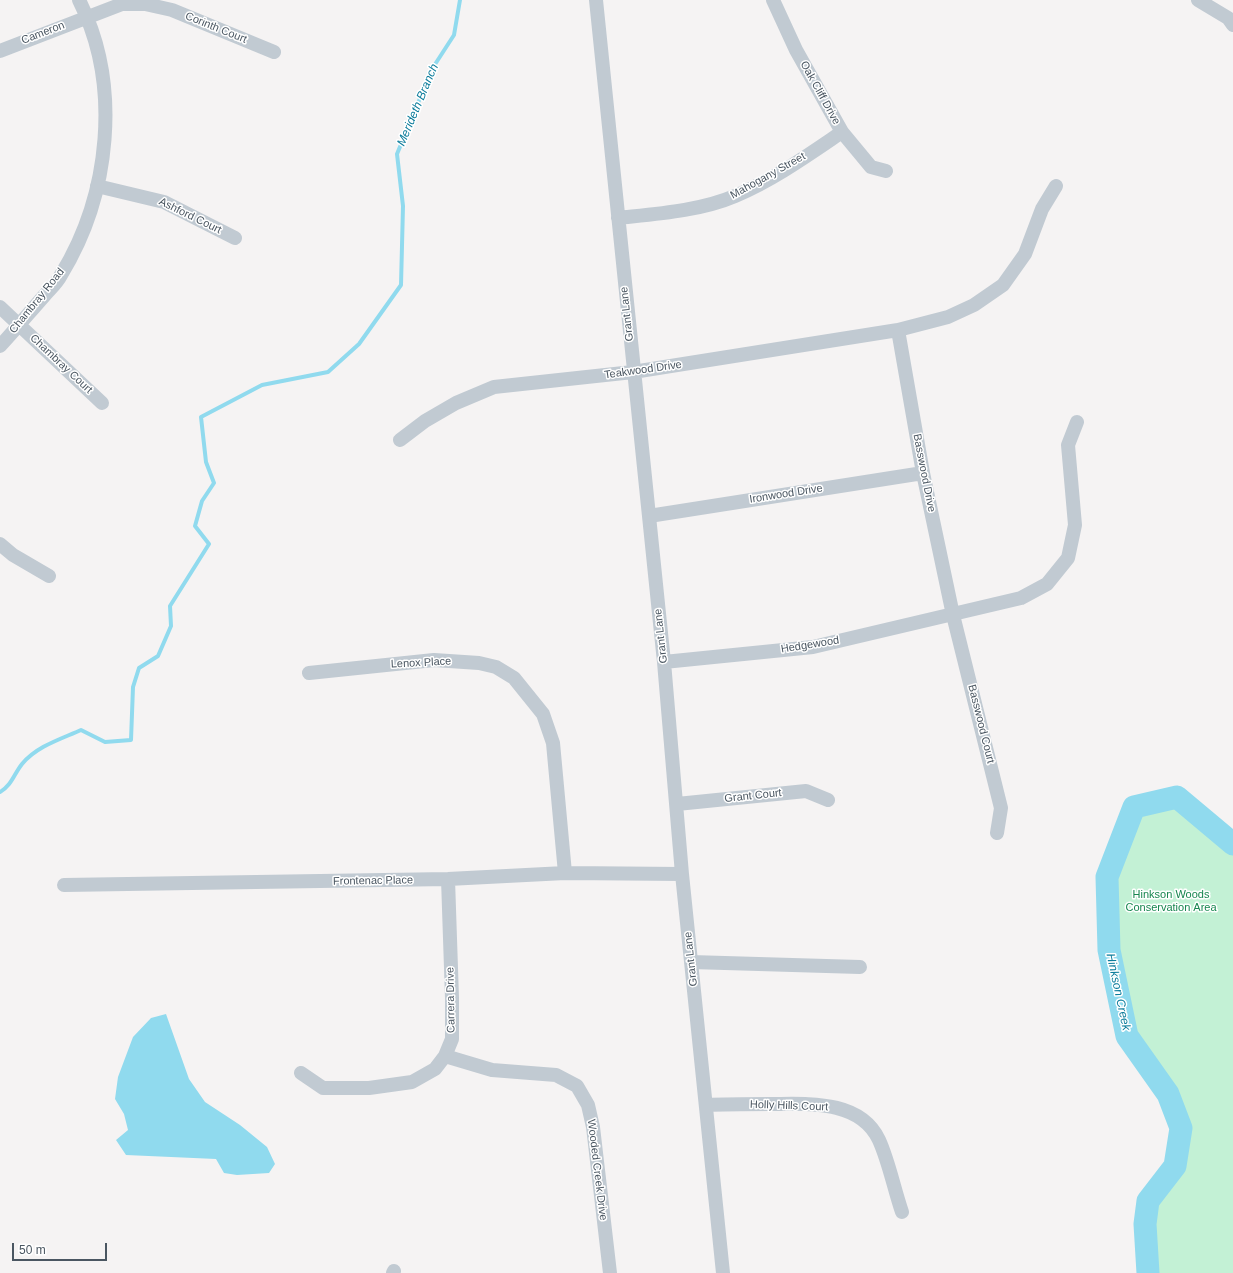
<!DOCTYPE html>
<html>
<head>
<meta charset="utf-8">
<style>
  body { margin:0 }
  #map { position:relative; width:1233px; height:1273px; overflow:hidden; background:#f5f3f3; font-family:Helvetica,sans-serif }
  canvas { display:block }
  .scale { position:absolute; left:12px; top:1243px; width:95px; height:18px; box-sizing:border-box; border:2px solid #4a5661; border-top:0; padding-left:5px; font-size:12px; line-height:14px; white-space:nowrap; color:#4a5661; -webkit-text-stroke:3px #fff; paint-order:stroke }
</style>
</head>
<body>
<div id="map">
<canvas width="1233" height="1273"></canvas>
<div class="scale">50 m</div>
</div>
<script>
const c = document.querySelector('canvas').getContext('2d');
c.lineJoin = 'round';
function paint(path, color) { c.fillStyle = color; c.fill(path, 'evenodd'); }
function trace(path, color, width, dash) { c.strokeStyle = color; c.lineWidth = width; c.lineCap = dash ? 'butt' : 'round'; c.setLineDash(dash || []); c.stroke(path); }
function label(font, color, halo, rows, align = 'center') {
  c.font = font + ' Helvetica,sans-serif'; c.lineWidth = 3; c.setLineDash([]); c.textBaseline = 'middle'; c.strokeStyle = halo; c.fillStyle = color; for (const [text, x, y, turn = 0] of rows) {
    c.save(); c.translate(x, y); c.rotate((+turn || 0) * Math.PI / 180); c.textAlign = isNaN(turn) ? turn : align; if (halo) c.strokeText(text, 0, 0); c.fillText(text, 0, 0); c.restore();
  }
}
paint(new Path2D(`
  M1177,797L1233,844V1273H1148V1201L1175,1166L1181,1128L1168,1094L1127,1036L1109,950L1107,877L1134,807Z`), '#c3f1d5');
paint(new Path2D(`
  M166,1014L189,1079L205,1102L240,1125L267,1147L275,1164L269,1173L237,1175L224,1173L216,1159L126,1155L116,1140L128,1130L124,1114L115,1099L118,1077L133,1037L151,1018Z`), '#90daee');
trace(new Path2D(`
  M0,792C12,785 14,774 22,764C37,746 61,739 81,730L105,742L131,740L133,687L139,668L158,656L171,626L170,606L209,544L195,526L202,501L214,483L206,462L201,417L262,385L328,372L359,344L401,285L403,206L397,154L432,69L454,35L460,0`), '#90daee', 4);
trace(new Path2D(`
  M1148,1273L1145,1224L1148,1201L1175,1166L1181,1128L1168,1094L1127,1036L1109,950L1107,877L1134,807L1177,797L1233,844`), '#90daee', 23);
trace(new Path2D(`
  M596,0L664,662L682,874L723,1273
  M773,0L796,50L842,132L871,167L886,171
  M1198,0L1228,18L1233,25
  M0,51L122,4H145L172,10L274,52
  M97,186L164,202L235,238
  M618,218C655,214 700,211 735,196C773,180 808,155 842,132
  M0,307L102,403
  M898,330L923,473L953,615L1001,808L997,833
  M0,346C15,330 29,313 44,296C50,289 57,283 61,275C110,195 122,85 79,0
  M400,440L425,421L456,403L494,387L633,372L898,330L948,317L974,305L1003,285L1025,254L1042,209L1056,186
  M649,516L923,473
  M0,544L13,555L49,576
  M664,662L813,647L1021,598L1047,584L1068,558L1075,525L1068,445L1077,422
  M309,673L434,660L479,663L496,667L514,678L543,714L553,743L565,873
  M677,804L806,791L828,800
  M64,885L448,879L565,873L682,874
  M691,962L860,967
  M445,1056L492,1070L556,1075L577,1086L588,1105L593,1127L610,1273
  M301,1073L323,1088H369L412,1082L435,1069L445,1056L452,1039V998L448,879
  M706,1105C727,1104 748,1104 770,1104C806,1104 860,1099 879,1140C889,1162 894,1189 902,1212
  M393,1273L394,1271`), '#c1cad2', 14);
label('11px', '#4a5661', '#fff', [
  ["Corinth Court",216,28,22],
  ["Cameron",43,33,-21],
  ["Oak Cliff Drive",820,93,61],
  ["Mahogany Street",768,176,-29],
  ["Ashford Court",190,216,26],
  ["Chambray Road",37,301,-51],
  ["Grant Lane",627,314,-96],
  ["Chambray Court",61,364,43],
  ["Teakwood Drive",643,370,-8],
  ["Basswood Drive",924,473,79],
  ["Ironwood Drive",786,494,-9],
  ["Grant Lane",661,636,-96],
  ["Hedgewood",810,645,-9],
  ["Lenox Place",421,663,-3],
  ["Basswood Court",981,724,76],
  ["Grant Court",753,796,-6],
  ["Frontenac Place",373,881,-1],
  ["Grant Lane",691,959,-96],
  ["Carrera Drive",451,1000,-91],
  ["Holly Hills Court",789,1106,2],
  ["Wooded Creek Drive",597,1170,83]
]);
label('11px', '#17864f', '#fff', [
  ["Hinkson Woods",1171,895],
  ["Conservation Area",1171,908]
]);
label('italic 12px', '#0c7c9b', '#fff', [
  ["Merideth Branch",418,105,-67],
  ["Hinkson Creek",1118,992,78]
]);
</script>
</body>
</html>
